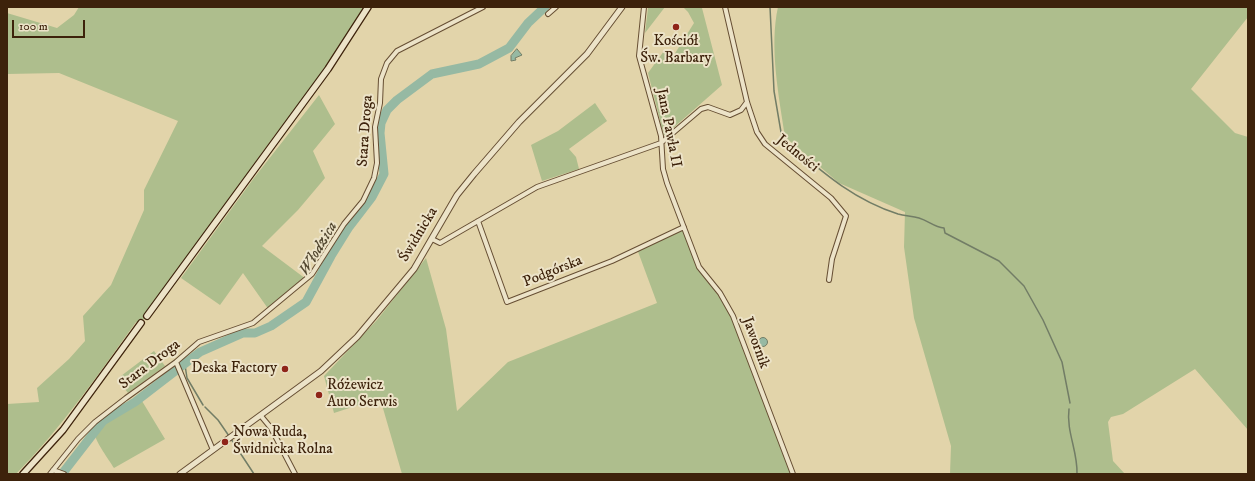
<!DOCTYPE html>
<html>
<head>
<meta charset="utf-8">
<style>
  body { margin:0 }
  #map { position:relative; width:1255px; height:481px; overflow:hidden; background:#e2d4aa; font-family:"IM FELL DW Pica",serif }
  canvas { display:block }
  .frame { position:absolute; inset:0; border:8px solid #3d220b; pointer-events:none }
  .scale { position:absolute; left:12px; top:20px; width:73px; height:18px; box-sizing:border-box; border:2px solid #3d220b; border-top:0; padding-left:5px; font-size:12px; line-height:14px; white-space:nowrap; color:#3d220b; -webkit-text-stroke:3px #ece3c8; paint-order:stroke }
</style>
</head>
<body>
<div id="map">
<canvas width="1255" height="481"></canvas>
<div class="frame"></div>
<div class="scale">100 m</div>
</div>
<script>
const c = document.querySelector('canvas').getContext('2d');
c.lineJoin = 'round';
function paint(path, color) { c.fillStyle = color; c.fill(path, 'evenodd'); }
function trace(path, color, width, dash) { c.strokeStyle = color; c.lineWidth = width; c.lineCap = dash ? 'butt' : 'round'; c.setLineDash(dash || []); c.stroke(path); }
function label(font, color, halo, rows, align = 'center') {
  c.font = font + ' "IM FELL DW Pica",serif'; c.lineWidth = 4; c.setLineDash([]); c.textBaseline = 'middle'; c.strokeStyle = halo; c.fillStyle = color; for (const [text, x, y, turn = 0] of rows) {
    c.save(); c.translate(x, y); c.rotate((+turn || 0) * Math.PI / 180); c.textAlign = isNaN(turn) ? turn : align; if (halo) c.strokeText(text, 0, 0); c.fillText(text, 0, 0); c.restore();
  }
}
paint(new Path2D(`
  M79,7H368L328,69L274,136L141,323L136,322C98,375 62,427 16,474H7V404L39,402L37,388L69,359L85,341L83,316L111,285L144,210V190L178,121L59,73L7,74V13L57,28L74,15Z
  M648,7H665L645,33L648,8Z
  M683,7L702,8L722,85L664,136L648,73L664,51L674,55L694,23L688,12Z
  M778,7H1248V17L1191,89L1235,133L1248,137V430L1195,369L1123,414L1111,417L1108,422L1113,461L1125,474H950L951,446L914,318L904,247L905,212L839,183L785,137C779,97 769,47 778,7Z
  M319,95L335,124L313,151L325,178L298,210L262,246L306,279L269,310L243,273L220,305L181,278L254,178Z
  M595,103L607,121L569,149L576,157L579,169L542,181L531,145L558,131Z
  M684,227L699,267L726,302L793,474H402L380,398L334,413L324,376L377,320L426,258L446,329L457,411L508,362L657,303L637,249Z
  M154,351L165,366L128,393L117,379Z
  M142,401L165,439L114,468C109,460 96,442 95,435C93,423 126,407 135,402Z`), '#aebe8d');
const water = new Path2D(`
  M517,49L522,55L515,58L516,60L511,61V56Z
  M758.5 342a4.5 4.5 0 1 1 9 0a4.5 4.5 0 1 1-9 0Z`);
paint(water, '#96b9a3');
trace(water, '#727d66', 1);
trace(new Path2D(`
  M770,7L774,91L782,138C819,169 851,199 898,214C905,216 912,216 919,218C929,221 934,227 944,228L945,233L999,261L1024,286L1043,320L1062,362L1070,403
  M185,365L187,378L203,405
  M205,407L218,420L229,436
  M1069,409C1066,431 1078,452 1077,474
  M231,439L254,474`), '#727d66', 1.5);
trace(new Path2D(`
  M62,474L103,421L135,402L200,352L243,333H255L271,326L306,302L331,256L349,227L372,197L384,174L380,133L381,123L387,110L397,100L432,74L479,64L509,48L528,23L545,7`), '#96b9a3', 9);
const minor = new Path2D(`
  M644,7L639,56L661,136L663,169L667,183L699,267L720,293L733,316L793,474
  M725,7L747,102L757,132L765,144L831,198L846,216L832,259L829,280
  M548,14L556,7
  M478,221L507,302L612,261L684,227
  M432,239L440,243L537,187L661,143L701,109L708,107L730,115L741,110L747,102
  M176,362L213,450
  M261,416L271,428L295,474
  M53,470L64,474
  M50,474L78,439L95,422L126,398L176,362L199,342L253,323L312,274L344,224L363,201L374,178L377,163L375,127L380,103L381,79L387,63L397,51L483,7`);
const tertiary = new Path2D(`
  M180,474L321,371L357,337L414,269L457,195L474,174L519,122L587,54L622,7`);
const secondary = new Path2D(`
  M147,316L328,69L368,7
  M23,474L63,430L141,323`);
trace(minor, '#664e33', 6);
trace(tertiary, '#664e33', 7);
trace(secondary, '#3d220b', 8);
trace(minor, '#ece3c8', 4);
trace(tertiary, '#ece3c8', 5);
trace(secondary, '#ece3c8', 5.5);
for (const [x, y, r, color] of [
  [676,27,4,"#8f2418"],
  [285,369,4,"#8f2418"],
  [319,395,4,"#8f2418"],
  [225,442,4,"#8f2418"]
]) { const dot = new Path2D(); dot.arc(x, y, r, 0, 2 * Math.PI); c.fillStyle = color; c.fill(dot); trace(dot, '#ece3c8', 1.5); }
label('15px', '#3d220b', '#ece3c8', [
  ["Kościół",676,42,"center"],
  ["Św. Barbary",676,59,"center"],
  ["Deska Factory",277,369,"right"],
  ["Różewicz",327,386],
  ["Auto Serwis",327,403],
  ["Nowa Ruda,",233,433],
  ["Świdnicka Rolna",233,450]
], 'left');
label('15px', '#3d220b', '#ece3c8', [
  ["Jana Pawła II",668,128,79],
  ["Stara Droga",366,131,-86],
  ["Jedności",797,154,39],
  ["Świdnicka",419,235,-59],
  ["Podgórska",553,272,-22],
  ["Jawornik",755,343,70],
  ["Stara Droga",150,365,-37]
]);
label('italic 16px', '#534831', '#ece3c8', [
  ["Włodzica",319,249,-59]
]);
</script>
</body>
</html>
